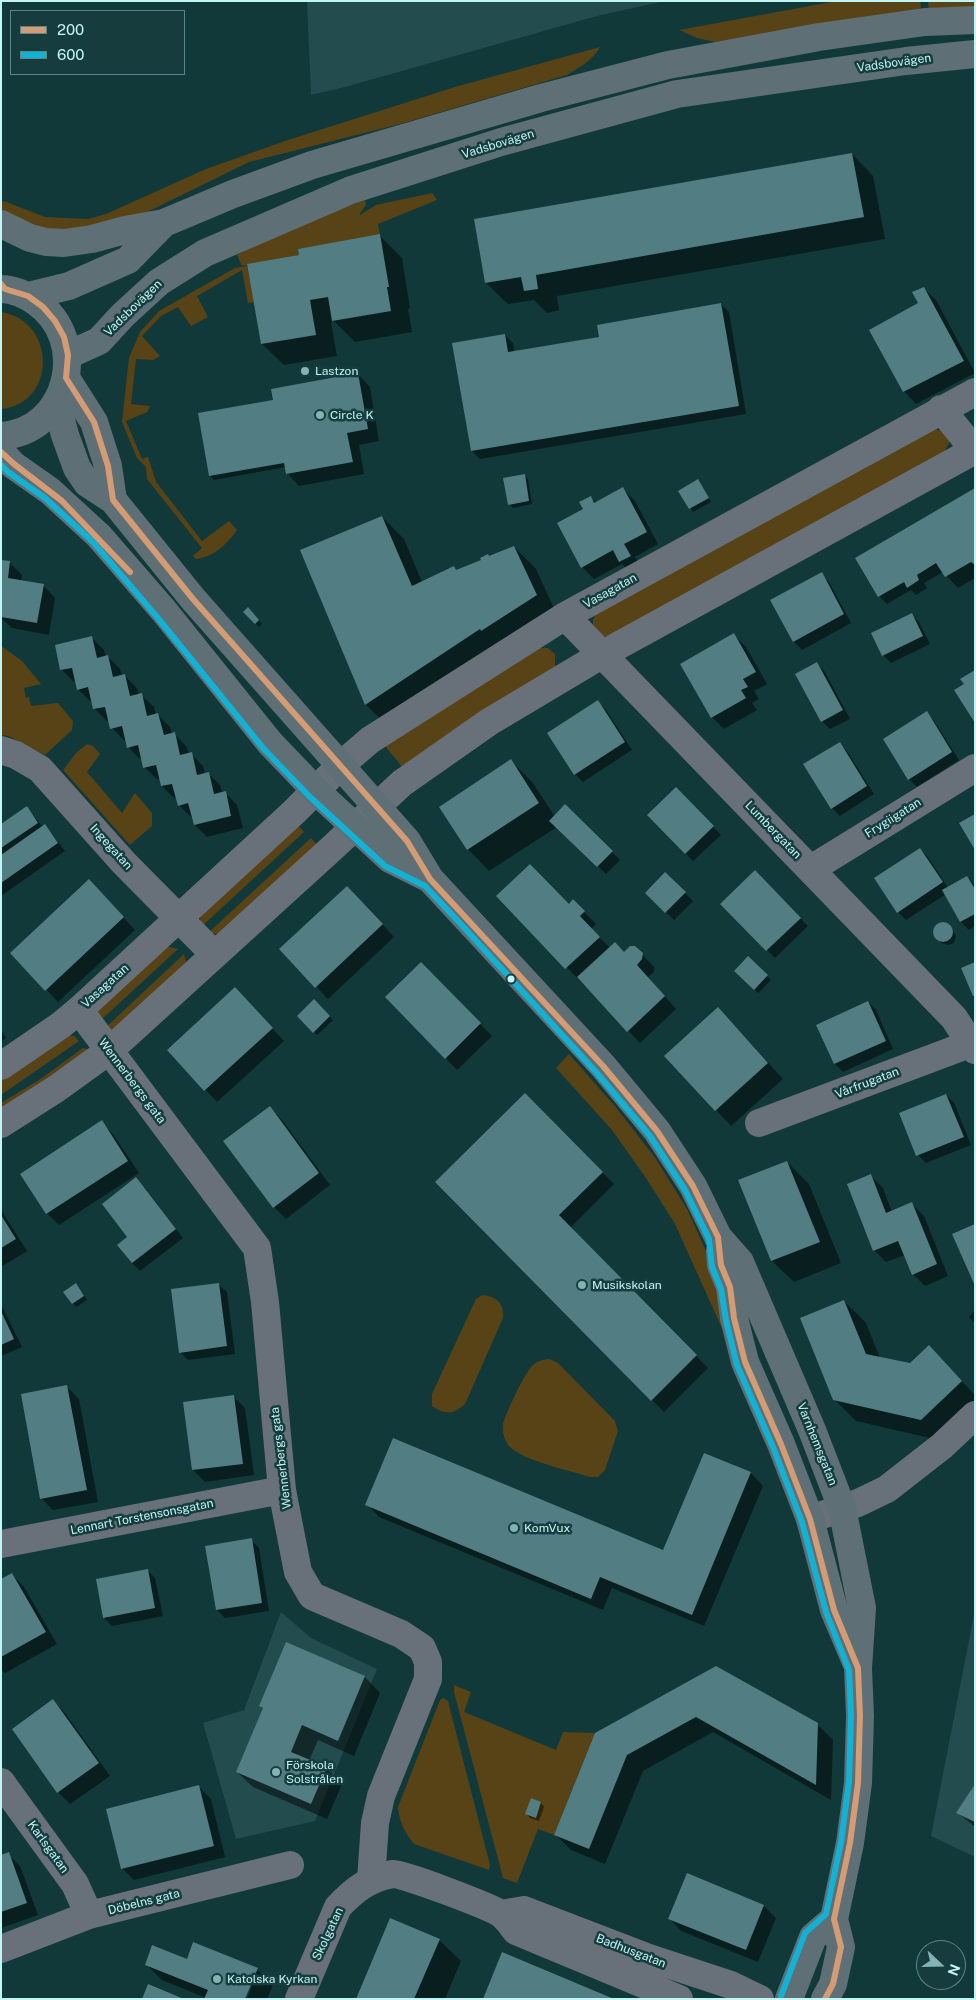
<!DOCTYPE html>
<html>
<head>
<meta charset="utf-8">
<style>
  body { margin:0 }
  #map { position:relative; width:976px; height:2000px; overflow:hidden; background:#11393a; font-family:"Public Sans",sans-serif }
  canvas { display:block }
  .frame { position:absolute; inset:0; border:2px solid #c1f5f6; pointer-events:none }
  .legend { position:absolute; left:10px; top:10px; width:175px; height:65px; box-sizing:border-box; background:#163c3d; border:1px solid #5a8687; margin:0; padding:6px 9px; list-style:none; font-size:15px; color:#c1f5f6 }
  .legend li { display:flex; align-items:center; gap:10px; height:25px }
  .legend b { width:25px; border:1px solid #5a8687 }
  .north { position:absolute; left:916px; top:1940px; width:50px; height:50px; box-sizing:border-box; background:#163c3d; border:1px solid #5a8687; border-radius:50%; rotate:111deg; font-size:14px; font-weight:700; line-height:20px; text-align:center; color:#c1f5f6 }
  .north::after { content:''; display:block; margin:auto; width:18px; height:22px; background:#83b3b4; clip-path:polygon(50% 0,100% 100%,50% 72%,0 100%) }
</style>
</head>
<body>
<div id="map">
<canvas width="976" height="2000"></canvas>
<div class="frame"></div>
<ul class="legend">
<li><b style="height:6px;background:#d39c74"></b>200</li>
<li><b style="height:6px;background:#13b2d5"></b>600</li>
</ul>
<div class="north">N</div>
</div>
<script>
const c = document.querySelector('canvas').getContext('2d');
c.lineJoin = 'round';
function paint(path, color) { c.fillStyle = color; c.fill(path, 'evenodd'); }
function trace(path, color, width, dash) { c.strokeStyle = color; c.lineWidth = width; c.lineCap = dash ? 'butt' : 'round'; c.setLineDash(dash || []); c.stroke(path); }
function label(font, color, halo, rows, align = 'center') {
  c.font = font + ' "Public Sans",sans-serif'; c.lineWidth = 5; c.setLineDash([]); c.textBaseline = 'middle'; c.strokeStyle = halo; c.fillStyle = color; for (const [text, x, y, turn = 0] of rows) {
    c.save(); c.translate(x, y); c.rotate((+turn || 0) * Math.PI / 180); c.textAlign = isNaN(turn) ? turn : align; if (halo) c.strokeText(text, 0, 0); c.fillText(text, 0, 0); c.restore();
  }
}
paint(new Path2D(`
  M307,1H665L597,16L345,87L311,95Z
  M975,1609V1857L931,1836Z
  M281,1612L311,1638L377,1669L315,1821L236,1839L203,1723L244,1710Z`), '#224c4d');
paint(new Path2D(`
  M837,1H920L922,13L715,42L697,38L679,30Z
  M928,1H975V9L929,12Z
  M600,47C593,60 580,67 567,75L400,124L249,162L141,215L67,232L34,227L1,209V202L4,201L45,217L88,219L106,214L206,169L288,140L455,87Z
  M432,193L437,200L378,224L380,235L298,249L299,255L242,266L237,255L295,226L365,200L366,205L360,213V215L376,205Z
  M247,266L254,302L248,303L242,270L197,296L208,317L191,326L178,307L161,316L142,336L160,356L153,360L136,359L131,404L150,406L147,412L126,421L142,459L148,457L156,482L202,541L229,521L237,530C227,544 214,557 196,559L193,556L202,548L147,479L146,467L137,458L122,422L129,358L140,332L159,311L235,268Z
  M1,312C57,321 57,404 1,409Z
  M932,429C942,430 945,432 950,441L942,456L613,636H601L593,630V619L598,611Z
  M1,646L22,661L41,684L24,688L26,698L29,697L31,706L58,703L73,721L72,730L45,755L8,736L1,735Z
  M538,648H548L555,654V669L403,768L385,746Z
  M87,744L93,746L100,754L87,772L122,813L135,793L152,813V826L130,845L63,770L76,753Z
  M297,824L304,832L201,927L199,922L201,916Z
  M311,838L318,846L218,934L208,933Z
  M165,946L178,949L100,1021L95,1015L97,1007Z
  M184,954L186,962L112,1033L105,1028Z
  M70,1036H74L79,1041L1,1095V1079Z
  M83,1048L87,1049L88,1052L1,1116V1103L39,1080Z
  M569,1054L614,1105L654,1156L687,1209L719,1280L726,1337L675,1224L646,1178L612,1130L556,1068Z
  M483,1295C498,1297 504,1304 503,1318L465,1404C453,1415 445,1415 432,1406V1394L476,1299Z
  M549,1359L558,1363L615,1421L618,1431L605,1470L598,1477H590C571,1471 521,1460 509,1446C504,1440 502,1431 503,1424C506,1413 524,1374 532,1366C537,1361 542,1360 549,1359Z
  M454,1685L471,1692L464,1712L556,1750L563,1732L595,1733L554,1835L538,1829L517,1883L503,1878L454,1692Z
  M443,1698L448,1701L490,1865L489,1870L414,1844C405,1833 399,1821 398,1807L440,1700Z`), '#584316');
paint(new Path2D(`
  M852,154L873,176L885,239L557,296L559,310L547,313L534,300L508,304L486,283Z
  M380,236L402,258L410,308L408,309L412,332L355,342L334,321L331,322L337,356L284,365L262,344L300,256Z
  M923,288L936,300L975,373L916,404L904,391L871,330L920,303Z
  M721,304L729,312L746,414L480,459L472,451L454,344L505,335L513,343L514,352L601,337Z
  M358,374L370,387L379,441L359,445L364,474L299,486L287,473L286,467L214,480L210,476L274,401Z
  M525,476L528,479L532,504L513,508L509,504Z
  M698,481L711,502L693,512L680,491Z
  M623,489L635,501L658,544L635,557L642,568L632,574L622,564L594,579L582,567L585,509L590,498L596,503Z
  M975,489V578L958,588L943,572L924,583L927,588L916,595L911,590L887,604L879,596Z
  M382,517L404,539L422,582L454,568L457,571L514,547L536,569L558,617L388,726L366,705L302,551Z
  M1,561L10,563L22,575L21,582L43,585L55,598L49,635L12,628L1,618Z
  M821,574L829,582L851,623L802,650L794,642L772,601Z
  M248,609L262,624L259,627L245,612Z
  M911,614L919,622L930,644L891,663L883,655Z
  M734,635L746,647L767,684L754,691L759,699L752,703L757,710L724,729L712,717Z
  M92,638L104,650L106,657H108L120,669L122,676H125L137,688L139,695H141L154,707L156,715H158L170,727L172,734H174L186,746L189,754H191L203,766L205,774L208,773L220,785L222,793L225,792L237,805L243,828L207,837L195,825L193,817H191L179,805L177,797L174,798L162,786L160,778L157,779L144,767L142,759H140L128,747L126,740H124L112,728L110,720L107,721L95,709L93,701H90L78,689L76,681L74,682L62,670Z
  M817,664L825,672L850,719L830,729L822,721Z
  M598,702L606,710L632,750L583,782L575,774Z
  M926,713L934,721L959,760L917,787L909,779Z
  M839,743L847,751L874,794L840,816L832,808Z
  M511,761L533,783L555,817L565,806L620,860L606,874L557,827L489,871L468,849Z
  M676,789L721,835L693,861L649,815Z
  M27,808L43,827L45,826L52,834L65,851L1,896V825Z
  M920,849L928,857L948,888L967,877L975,885V926L969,930L961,922L946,894L906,920L898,912Z
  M755,872L808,926L775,958L722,904Z
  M665,874L693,901L674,920L646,893Z
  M101,893L135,930L58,1002L12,953Z
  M498,896L569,906L573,901L596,924L591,929L610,948L624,953L635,947L654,967V972L648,977L676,1009L640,1043Z
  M359,899L394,937L328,999L281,949Z
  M943,923L950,926L956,936L954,943L948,945L941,943L934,933L937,926Z
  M748,958L771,980L758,993L736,971Z
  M421,964L492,1036L457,1070L387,997Z
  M247,1001L284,1041L217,1102L169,1050Z
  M314,1001L333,1020L317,1035L298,1016Z
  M868,1002L876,1010L893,1049L843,1072L835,1064Z
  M733,1024L783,1079L731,1126L666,1056Z
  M1,1030L6,1038L1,1042Z
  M525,1095L614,1184L570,1228L708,1368L664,1412L437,1182Z
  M946,1095L954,1103L971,1145L926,1163L918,1155Z
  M270,1108L282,1120L330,1185L286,1219L274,1207Z
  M101,1122L113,1134L139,1173L59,1225L47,1213Z
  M787,1162L809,1184L841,1263L794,1282L772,1261L740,1181Z
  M871,1176L883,1188L892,1212L912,1204L924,1216L948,1276L925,1286L913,1274L905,1255L886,1262L874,1250Z
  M144,1187L183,1238L140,1271L132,1263L129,1238Z
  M1,1210L27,1251L1,1267Z
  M218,1284L227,1292L235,1354L188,1360L180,1352Z
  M79,1288L87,1300L76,1307L65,1292Z
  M844,1301L866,1323L880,1358L910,1364L929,1347L975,1395V1411L943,1441L856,1421L834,1399Z
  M1,1304L22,1347L1,1356Z
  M975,1310V1323L969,1317Z
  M67,1387L79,1399L98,1502L53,1510L41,1498Z
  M233,1396L245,1408L254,1475L205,1482L193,1470L184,1403Z
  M705,1454L751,1473L763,1486L704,1626L612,1588L603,1610L379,1517L367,1504L664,1552Z
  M251,1540L259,1548L269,1611L225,1618L217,1610Z
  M147,1570L155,1578L163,1616L112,1626L104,1618L97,1580Z
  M12,1574L24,1587L57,1644L5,1673L1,1670V1581Z
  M287,1644L365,1677L380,1693L354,1756L318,1740L309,1761L326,1768L342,1784L327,1819L253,1787L237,1772L264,1709L260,1706Z
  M716,1667L817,1724L833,1740L831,1800L713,1732L643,1771L605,1864L571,1850L555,1834L596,1734Z
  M53,1701L65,1713L110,1776L70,1804L58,1792Z
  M975,1786V1827L958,1813Z
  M199,1787L211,1799L225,1857L134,1880L122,1868Z
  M532,1800L541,1803L544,1807L539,1821L530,1818L527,1814Z
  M8,1854L20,1866L38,1915L1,1928V1856Z
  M764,1906L776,1918L758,1962L681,1931L669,1918Z
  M439,1940L461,1961L445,1999H358Z
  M188,1960L257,1969L273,1985L267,1999H247L256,1975H253L206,1998L162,1980L146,1964Z`), '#0007');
paint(new Path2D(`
  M852,153L864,217L536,275L538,289L524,291L521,277L485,283L474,219Z
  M380,234L389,287H387L391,311L332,321L328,297L310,300L316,335L261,344L247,264L299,255L298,249Z
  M924,287L964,361L903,392L869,330L918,303L912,292Z
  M721,303L739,406L471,451L452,343L505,334L508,352L599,337L597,325Z
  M358,373L368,429L347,433L353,462L286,474L284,463L209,476L198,413L273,400L271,389Z
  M525,474L529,501L508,505L503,478Z
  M698,479L709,498L689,509L678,491Z
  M623,487L647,532L624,544L631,556L619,562L613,550L581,568L557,523L583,509L579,502L591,496L594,503Z
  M975,488V565L971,562L945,577L936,563L917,575L919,580L907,588L904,582L878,597L855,558Z
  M382,516L412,586L454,566L456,570L481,560L480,558L488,554L489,556L514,546L537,595L481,631L480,629L365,705L300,550Z
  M1,560L10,561L8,578L44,584L37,623L1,617Z
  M822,572L844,614L793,642L770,600Z
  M248,607L259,620L255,624L243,612Z
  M912,613L923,636L882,656L871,633Z
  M734,633L756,672L743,679L748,687L741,690L746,698L711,718L680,664Z
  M92,636L97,658L108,655L113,677L125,674L130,696L142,693L147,716L158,713L164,735L175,732L180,755L192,752L197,775L209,772L214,794L226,791L231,816L194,825L188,803L178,806L172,784L161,786L156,765L143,768L138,745L127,748L122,726L110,729L105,707L93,709L88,687L77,690L72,668L60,670L55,645Z
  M817,662L843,710L821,722L795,674Z
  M975,670V723L954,690L964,684L960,679Z
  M598,700L625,742L574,775L547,733Z
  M927,711L952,752L908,780L883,739Z
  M840,742L867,786L831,809L803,764Z
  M511,759L539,803L467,850L439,807Z
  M676,787L714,826L685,854L647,815Z
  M565,804L613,851L597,867L549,821Z
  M27,806L38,823L1,848V824Z
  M975,814V850L959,823Z
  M45,824L58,843L1,883V855Z
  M920,848L943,882L897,913L874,878Z
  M530,864L569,904L573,899L585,911L580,916L600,937L565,969L496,896Z
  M755,870L801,918L766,951L720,904Z
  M665,872L686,892L665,913L645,893Z
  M967,876L975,889V914L960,922L942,890Z
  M89,879L124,917L45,991L10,953Z
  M347,886L383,924L315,988L279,949Z
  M933 932a10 10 0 1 1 20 0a10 10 0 1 1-20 0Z
  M615,942L624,952L630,946H635L643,953L642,959L637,965L665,996L627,1032L577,977Z
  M748,956L768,975L754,990L734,971Z
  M421,962L481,1023L445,1059L385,997Z
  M975,962V995L973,996L961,968Z
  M235,987L273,1028L204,1091L167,1050Z
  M314,999L330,1016L313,1033L297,1016Z
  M868,1001L886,1041L834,1064L816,1025Z
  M718,1007L768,1063L715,1111L664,1056Z
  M525,1093L603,1172L559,1215L697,1355L651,1401L435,1182Z
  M946,1094L964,1137L916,1156L899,1113Z
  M270,1106L319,1173L273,1208L223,1141Z
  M102,1120L128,1161L46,1214L20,1174Z
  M787,1161L820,1242L771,1261L738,1180Z
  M871,1174L886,1213L912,1202L937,1264L912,1275L898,1241L873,1251L847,1184Z
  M136,1177L176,1229L132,1263L117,1245L127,1237L102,1204Z
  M1,1215L16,1239L1,1248Z
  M975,1224V1286L952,1234Z
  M76,1283L84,1296L72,1304L63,1292Z
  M219,1283L227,1346L179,1353L171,1289Z
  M844,1300L866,1354L910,1363L929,1345L962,1381L921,1420L833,1400L800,1318Z
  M1,1311L14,1339L1,1345Z
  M67,1385L87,1490L40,1499L21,1394Z
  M234,1395L243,1464L192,1470L183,1402Z
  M393,1438L663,1550L704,1453L751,1472L692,1615L600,1577L591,1599L365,1505Z
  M252,1538L262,1603L216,1610L205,1546Z
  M148,1569L155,1608L103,1618L96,1579Z
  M12,1573L46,1632L1,1657V1579Z
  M286,1642L365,1676L338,1741L302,1725L291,1752L327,1767L311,1804L236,1772L263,1708L259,1706Z
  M716,1666L818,1723L816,1785L696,1717L627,1755L589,1849L554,1835L595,1733Z
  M53,1699L99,1763L57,1793L12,1729Z
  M975,1784V1822L956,1813Z
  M199,1785L214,1846L121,1869L106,1809Z
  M531,1798L541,1802L536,1818L525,1814Z
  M9,1852L27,1903L1,1912V1855Z
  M687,1873L764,1905L746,1950L668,1919Z
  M390,1918L440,1939L414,1999H356Z
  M193,1942L258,1968L245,1999H204L208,1990L145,1965L152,1945L187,1959Z
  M502,1952L614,1999H483Z
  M148,1984L184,1999H142Z`), '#527d83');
trace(new Path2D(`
  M941,409L975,451
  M565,616L954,1018L975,1050
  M1,750L16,755L40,769L124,863L214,954
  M811,869L975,768
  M79,1010L257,1248L265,1302L282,1490L298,1572L312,1596L401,1634L422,1648L428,1662V1679L381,1796L375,1823L371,1880
  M1,1066L61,1025L79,1010L294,812L341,765L370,740L565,616L975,392
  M759,1123L975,1042
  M1,1124L56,1089L110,1050L330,850L402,783L489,722L603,654L975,450
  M810,1519L858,1503L887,1489L942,1446L975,1415
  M1,1544L282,1490
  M1,1782L75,1884L89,1915
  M501,1914L524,1910L649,1958L731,1985L760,1999
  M1,1949L89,1915L290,1865
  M299,1999L338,1907C353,1891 370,1877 393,1874C402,1873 491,1907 501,1914C507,1918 512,1926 516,1931L679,1999`), '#68707a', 28);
trace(new Path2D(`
  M1,224L30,238L46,242L64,243L92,239L125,230L164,223L233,194L312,165L541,98L668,65L819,37L925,22L975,20
  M1,289C13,289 27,295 36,302C91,340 69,432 1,436
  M28,296L69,286L128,260L164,223
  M68,355L99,341L123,315L159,282L205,253L351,190L501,142L677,94L906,61L975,54
  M66,378L94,422L108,466L113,500
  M56,402L65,435L77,468L87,483L113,500L193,599L407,841L430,879L603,1066L657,1131L693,1186L718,1237L740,1262L812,1430L842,1508L862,1608L858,1668L860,1716L858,1783L850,1843L834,1919L841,1947L833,1984L825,1999
  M1,452L13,465L50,491L99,536L164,611L270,743L316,791L390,859L430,879
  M720,1251L721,1265L730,1287L734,1318L745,1362L781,1444L810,1519L834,1610L856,1662
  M789,1999L813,1937L834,1919`), '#5e6f76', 28);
trace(new Path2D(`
  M1,284L5,289L28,296L43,307L55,321L64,337L68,355L66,378L94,422L108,466L113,500L193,599L407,841L430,879L603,1066L657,1131L693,1186L718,1237L721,1265L730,1287L734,1318L745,1362L781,1444L810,1519L834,1610L858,1668L860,1716L858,1783L850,1843L834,1919L841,1947L833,1984L825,1999
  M1,452L14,464L62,501L130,572`), '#d39c74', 6);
trace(new Path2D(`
  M1,465L8,472L45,498L93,542L157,617L263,748L310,797L385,866L425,886L458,921L596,1072L650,1136L685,1190L709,1239L712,1267L721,1289L726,1320L737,1365L773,1447L802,1522L826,1612L849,1670L851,1716L849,1782L841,1842L826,1914L805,1933L781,1996`), '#13b2d5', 6);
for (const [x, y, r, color] of [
  [305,371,5,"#83b3b4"],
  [320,415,5,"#83b3b4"],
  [511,979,4.5,"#c1f5f6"],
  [582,1285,5,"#83b3b4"],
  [514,1528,5,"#83b3b4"],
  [276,1772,5,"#83b3b4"],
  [217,1979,5,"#83b3b4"]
]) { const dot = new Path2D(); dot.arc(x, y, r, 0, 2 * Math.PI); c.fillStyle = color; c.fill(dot); trace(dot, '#163c3d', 2); }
label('12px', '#c1f5f6', '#163c3d', [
  ["Vadsbovägen",894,63,-8],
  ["Vadsbovägen",498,144,-17],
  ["Vadsbovägen",133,308,-44],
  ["Vasagatan",610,591,-29],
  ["Frygiigatan",893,818,-32],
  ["Lumbergatan",773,830,46],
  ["Ingegatan",111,847,48],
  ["Vasagatan",105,986,-42],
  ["Wennerbergs gata",132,1081,53],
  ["Vårfrugatan",867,1083,-21],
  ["Varnhemsgatan",817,1444,68],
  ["Wennerbergs gata",281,1458,-97],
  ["Lennart Torstensonsgatan",142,1517,-11],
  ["Karlsgatan",48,1847,54],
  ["Döbelns gata",144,1902,-14],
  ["Skolgatan",328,1934,-65],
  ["Badhusgatan",631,1951,21]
]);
label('12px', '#c1f5f6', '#163c3d', [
  ["Lastzon",315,371],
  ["Circle K",330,415],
  ["Musikskolan",592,1285],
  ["KomVux",524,1528],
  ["Förskola",286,1765],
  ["Solstrålen",286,1779],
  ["Katolska Kyrkan",227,1979]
], 'left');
</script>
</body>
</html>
